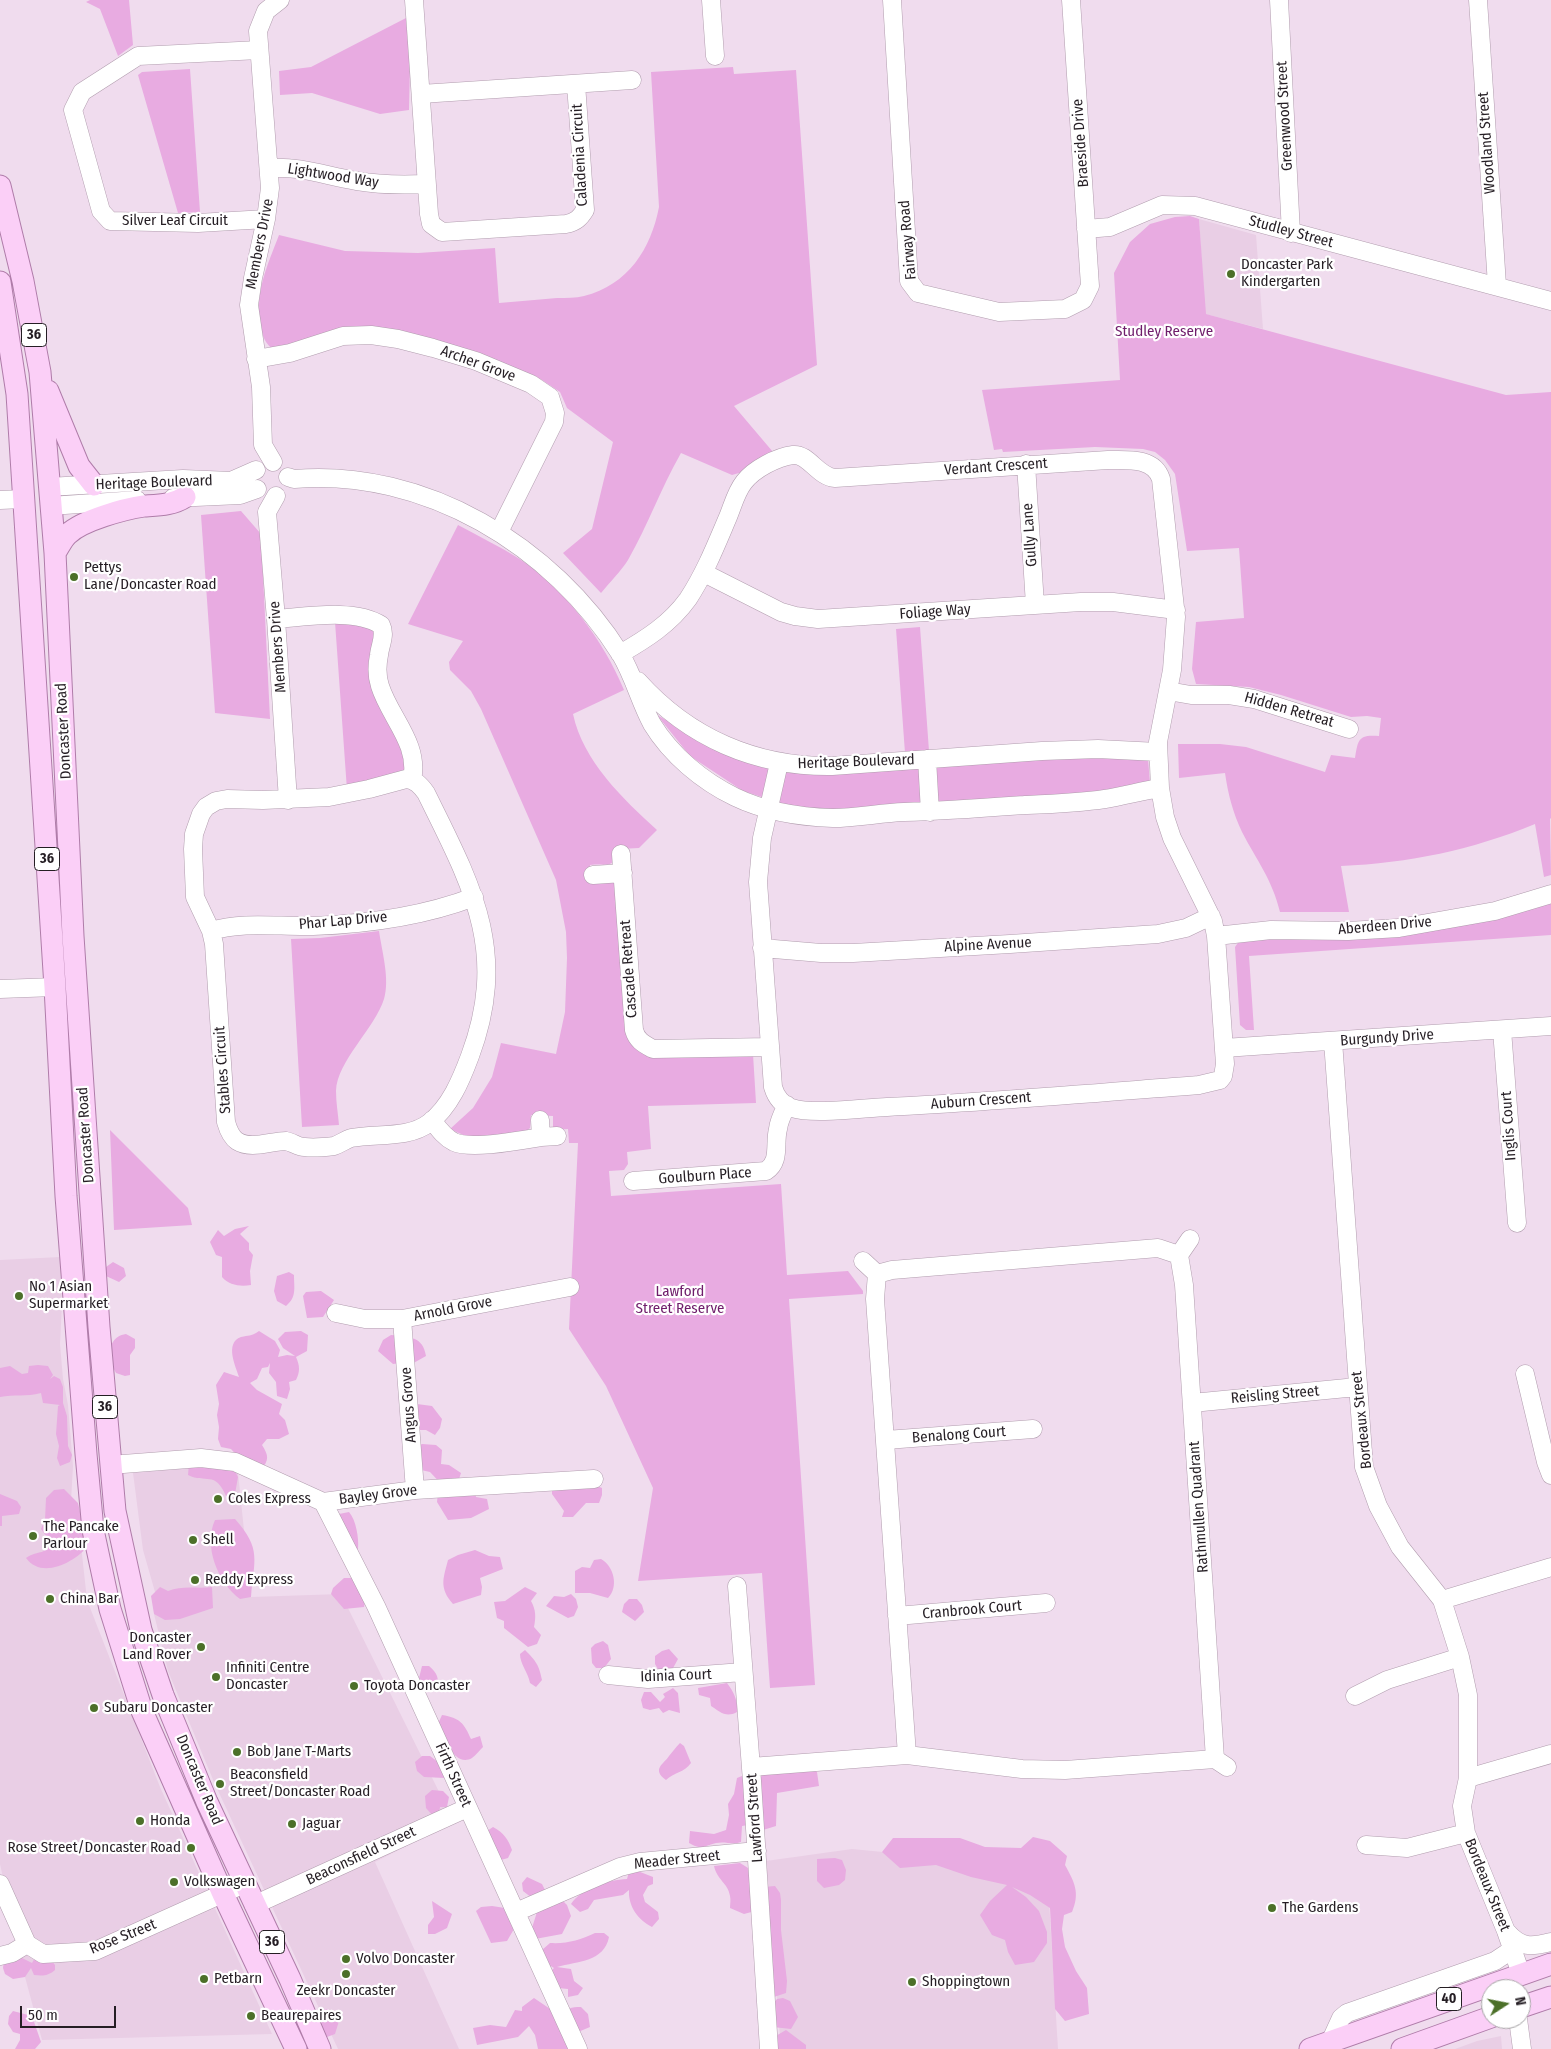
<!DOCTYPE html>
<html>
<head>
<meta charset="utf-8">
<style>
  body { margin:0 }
  #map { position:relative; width:1551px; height:2049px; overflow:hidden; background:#f0dcee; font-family:"Fira Sans Condensed",sans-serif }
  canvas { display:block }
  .north { position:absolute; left:1481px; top:1979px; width:50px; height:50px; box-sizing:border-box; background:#fff; border:1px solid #a8a5a7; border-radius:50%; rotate:79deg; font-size:14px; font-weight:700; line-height:20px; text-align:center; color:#251e24 }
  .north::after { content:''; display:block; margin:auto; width:18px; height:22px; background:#4c7029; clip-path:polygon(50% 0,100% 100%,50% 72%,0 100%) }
  .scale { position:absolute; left:20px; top:2006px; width:96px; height:22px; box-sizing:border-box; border:2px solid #251e24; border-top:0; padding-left:6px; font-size:15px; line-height:18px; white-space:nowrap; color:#251e24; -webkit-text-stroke:4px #fff; paint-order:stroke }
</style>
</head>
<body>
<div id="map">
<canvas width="1551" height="2049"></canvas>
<div class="north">N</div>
<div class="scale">50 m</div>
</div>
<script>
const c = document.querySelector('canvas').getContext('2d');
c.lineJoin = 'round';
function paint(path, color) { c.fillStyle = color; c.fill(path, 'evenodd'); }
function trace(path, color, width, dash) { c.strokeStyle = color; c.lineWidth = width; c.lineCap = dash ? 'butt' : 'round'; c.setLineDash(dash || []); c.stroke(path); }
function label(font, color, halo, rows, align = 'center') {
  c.font = font + ' "Fira Sans Condensed",sans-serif'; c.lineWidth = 4.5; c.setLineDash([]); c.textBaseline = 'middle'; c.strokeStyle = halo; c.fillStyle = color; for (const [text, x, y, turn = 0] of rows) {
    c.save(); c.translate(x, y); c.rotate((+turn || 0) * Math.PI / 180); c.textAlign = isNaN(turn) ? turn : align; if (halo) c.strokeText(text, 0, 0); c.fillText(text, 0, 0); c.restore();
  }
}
paint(new Path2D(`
  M1199,219L1256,235L1263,329L1205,314Z
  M60,1257L62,1305L60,1344L63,1379L68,1405L73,1466L71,1501L81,1545L87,1600L160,1787L272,2034L42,2040L25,1977L0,1864V1260Z
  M211,1466L238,1473L251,1597L341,1594L454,1822L375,1862L459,2049H338L214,1782L168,1671L154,1614L161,1613L143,1550L133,1473Z
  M852,1849L1047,1868L1058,2049H781L766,1861Z
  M1501,2036L1502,2049H1455L1477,2041Z`), '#e9cee5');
paint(new Path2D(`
  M90,0H129L133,45L118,56L100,9L86,2Z
  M406,18L410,65L409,110L380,114L312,93L280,95L279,71L311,67Z
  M733,67L734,74L796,70L817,365L734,406L773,452L746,471L732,475L681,453C661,488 648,525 628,560C621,571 610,582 601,593L563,553L592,529L613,442L567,408L560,392L542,380L492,358L430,340L271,348C263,340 262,333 260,323C255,291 268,264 279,235L345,251L418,253L495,248L499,303C519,301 538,300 557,298C566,298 576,298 584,296C628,285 651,249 659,207L651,72Z
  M190,69L200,212L178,213L138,75L142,72Z
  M1190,216L1199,219L1206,314L1506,395L1551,392V818L1550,819L1551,875L1544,877L1535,824C1472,850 1409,863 1341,866L1349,912H1280C1272,879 1257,861 1242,832C1233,813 1228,794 1225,773L1179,778L1178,744H1220L1246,747L1325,772L1331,755L1355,758C1358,740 1358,734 1379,736L1381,718L1367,716L1351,717L1281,695L1249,687L1196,684L1192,669L1196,622L1244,618L1239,548L1187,551L1175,474L1165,460L1155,452L1143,449L1095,447L1003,452L1002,449L994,450L982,390L1120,380L1114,273L1130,242L1150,224L1175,217Z
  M241,511L261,534L270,719L215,713L201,515Z
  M458,525C478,536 499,546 518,558C564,587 604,641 624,690L573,714C583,761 623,799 657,830L639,848L619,849C613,870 608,863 590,865L592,881L614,882L616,888L631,1039L753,1054L756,1103L648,1106L651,1149L627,1152L628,1164L624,1170L609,1171L611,1196L781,1184L787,1275L848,1271L863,1291V1294L789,1299L815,1685L770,1688L762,1573L638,1581L653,1488L606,1386L569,1329L578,1143H569L568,1129L553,1130V1116L531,1115L530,1128L522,1135L470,1138L450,1129L473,1108L492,1077L501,1043L556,1054L565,1012L567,958L566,932L556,880L481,709L471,691L450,670L449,662L463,641L408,624Z
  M335,622L369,626L376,630L370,661L408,755L404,772L347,790Z
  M920,627L929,751L905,753L896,629Z
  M657,715L737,759L788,773L1094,756L1148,759L1150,783L1083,796L839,812L793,807L743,791L690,756Z
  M1551,901V935L1249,956L1254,1030H1246L1240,1025L1235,947L1240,940Z
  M379,931C382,952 390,979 384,999C375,1028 337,1061 336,1091C336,1102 338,1114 339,1125L302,1127L291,939L320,938Z
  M110,1130L188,1208L192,1225L114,1230Z
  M249,1226L240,1234L249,1243V1250L253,1255L250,1271L251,1285C240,1287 229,1285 222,1277V1257L216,1255L210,1242L218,1230L224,1236L235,1229Z
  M113,1262L124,1268L126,1276L119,1282L106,1276V1267Z
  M289,1272L294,1275C294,1288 297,1297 286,1306L277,1301L274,1291L277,1276Z
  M321,1291L334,1300L323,1317L307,1318L303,1296L306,1292Z
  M259,1331L275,1341L280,1350L278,1357L287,1355L295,1356L283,1348L278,1339L285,1332L301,1331L308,1335L307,1351L296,1357C300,1366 300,1372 296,1380L289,1382L290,1389L287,1399L277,1396L276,1382L269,1373L270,1363L268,1367L262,1368L257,1379L250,1383L257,1390L282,1404L279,1414L285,1420L289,1434L279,1439H267L262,1445C269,1456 269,1460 261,1470L242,1461L231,1449L221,1447L218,1439L219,1427L217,1415L219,1404L216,1385L224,1372L239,1377C236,1367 224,1343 241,1337C249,1335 250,1337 259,1331Z
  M126,1334L135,1339V1348L130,1355V1375L125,1376L116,1373L107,1356C111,1345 113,1336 126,1334Z
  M391,1335C409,1337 423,1336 426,1356L410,1365L401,1363L393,1364L378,1351L383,1340Z
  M38,1365L48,1366L53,1375L50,1379L54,1376L60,1379L63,1387V1403L67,1416L68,1446L72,1455L70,1462L60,1466L57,1458L59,1446L56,1434L58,1406L60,1405L43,1403L41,1393C26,1397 14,1394 0,1397V1368L10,1366L22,1374L28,1373L29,1366Z
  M417,1404L432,1406L442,1419L440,1428L435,1435L426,1430H416Z
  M422,1444L436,1445L442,1450L441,1464L449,1465L461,1473L458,1482L473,1480L476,1497L487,1499L489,1509L471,1518L448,1520L437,1502L438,1492L445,1488L430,1472L421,1470L415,1447Z
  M189,1464L232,1465L238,1477L235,1494L226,1496C215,1470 206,1484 188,1475Z
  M592,1484L602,1488V1495L599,1503H586L573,1517H562L564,1511L552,1494V1486Z
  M64,1489L78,1503L88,1546C75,1562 42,1580 26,1558C39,1549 46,1557 53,1539L47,1537L41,1529L45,1520L46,1498L54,1490Z
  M0,1494L17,1501L21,1507L19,1514L2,1516V1526H0Z
  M349,1512C356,1520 359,1538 358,1549L349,1550L341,1528L339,1514Z
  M235,1519C262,1549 254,1560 251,1597L240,1599C218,1583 203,1546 215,1520Z
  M475,1550L489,1556L500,1557L503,1569L480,1578L482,1587L481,1595L453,1604C439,1588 443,1579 448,1560L458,1555Z
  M601,1559C614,1566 619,1587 608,1598L590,1593H575V1571L582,1567L590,1568L594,1560Z
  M358,1573L365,1602L364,1607L344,1609L331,1594L333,1588L344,1578H350Z
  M160,1587L168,1591C182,1585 197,1589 212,1587L213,1608L180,1619L165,1620L154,1614L151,1596Z
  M525,1587L537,1593L531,1601C536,1610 536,1617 534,1627L541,1635L537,1644L528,1647L504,1628V1621L497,1618L494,1602L505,1601Z
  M571,1594L576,1599L578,1607L574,1616L568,1618L546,1606L554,1596L564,1597Z
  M629,1599H637L642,1605L644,1612L635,1621L622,1612L624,1604Z
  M603,1641L608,1645L611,1659L604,1668H596L592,1663L591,1648L595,1644Z
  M669,1649L678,1659L672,1670L659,1671L655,1664V1656L662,1651Z
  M525,1650C536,1661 539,1665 542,1680L536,1687L530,1683C528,1672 520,1664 520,1654Z
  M422,1666H429C437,1673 440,1678 436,1688C425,1690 423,1687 419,1678Z
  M727,1683C734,1692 738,1701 737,1712C726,1718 720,1712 711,1706L710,1698L699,1695L698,1688Z
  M673,1688L678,1693L680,1713L669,1710L663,1713L659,1708L650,1710L643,1708L641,1700L644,1692H651L660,1702L665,1697L663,1694Z
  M442,1715C460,1718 464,1723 471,1739L480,1736L483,1747C480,1750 476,1755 472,1758C455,1768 443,1737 437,1726Z
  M680,1743L684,1746L691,1763C684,1773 674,1772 666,1780C651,1769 664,1764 669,1756C673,1751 676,1747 680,1743Z
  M422,1756H430L438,1762L445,1778L424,1777L417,1771L415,1762Z
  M804,1763L817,1772L819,1786L777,1793L776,1826L763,1830L753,1797L763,1772Z
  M742,1776L752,1781L748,1825L742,1826L741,1842C733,1845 725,1841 716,1843C703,1846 703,1851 689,1843L690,1831L714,1834L726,1830L729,1815L728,1804L734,1794L737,1778Z
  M432,1790L443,1791L449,1797L447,1807H440L439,1814L433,1816L426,1808L425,1796Z
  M493,1827C504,1833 508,1839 512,1850L508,1858L501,1860L484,1833Z
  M1033,1837L1050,1841L1067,1856L1065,1865C1075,1883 1080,1893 1072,1912L1064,1915L1062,1929L1065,1947L1076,1971L1087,1988L1089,2014L1065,2021L1055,2009L1050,1908L1030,1895L1012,1887L1026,1897L1039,1911L1047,1932V1943L1034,1962L1015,1965L1008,1952L1005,1940L992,1935L980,1915L990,1901L1007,1885L971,1877L936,1865L900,1868L882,1852L893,1838H960L985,1847L1021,1848Z
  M835,1858L842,1860L846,1870L845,1880L839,1885L824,1888L817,1881V1859Z
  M740,1863L753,1871L755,1911L744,1914L730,1908C730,1904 731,1900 730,1896C728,1883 717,1880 714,1866Z
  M630,1868L653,1877V1884L648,1886L643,1895L645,1902L658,1912L659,1919L652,1927C638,1920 628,1906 629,1890L623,1895L594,1900L588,1909L580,1912L571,1904C582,1888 608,1880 627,1879Z
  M527,1877L542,1884L545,1890L532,1898L523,1891L522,1883Z
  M775,1886L780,1893L781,1900V1930L787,1981L786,1993L774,1997L764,1887Z
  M561,1899L567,1905L571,1916L562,1934L535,1939L531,1931L537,1912Z
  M432,1901L452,1914L447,1928L435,1934H428V1925L434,1917Z
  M492,1906L505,1908L514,1929L507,1941L491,1943L476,1911L481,1907Z
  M595,1933H604L609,1937C604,1962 578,1961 557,1967L571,1969L574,1981L583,1988L578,1995L568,1997V1989L558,1988L548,1974L554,1968L544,1962L542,1950L550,1943C567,1944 580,1940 595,1933Z
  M16,1955L32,1963L36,1956L51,1960L55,1965V1970C48,1976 43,1976 34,1975L31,1968L25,1977L13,1979L5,1974L3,1968L4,1959Z
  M534,1998L559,2015C567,2008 571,2007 581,2007L588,2014L590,2027L578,2032L571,2049H538L535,2035L529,2026L518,2037L477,2045L473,2028L490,2025L506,2027L515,2010L522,2011V2007Z
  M783,1998L790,2001L798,2017L791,2029L773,2027L772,2005L777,1999Z
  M325,2009L335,2011L339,2021L335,2034L327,2037L318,2021V2015Z
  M13,2011L32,2016L41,2042L35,2049H15L20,2040V2034L13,2032L8,2024L9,2016Z
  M786,2030L806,2045V2049H772L774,2037Z`), '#e8abe1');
const minor = new Path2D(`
  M414,0L429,214L431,224L442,232L566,224C576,222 580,218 585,210L576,84
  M711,0L715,56
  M892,0L909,281L918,293L999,312L1065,309L1083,300L1090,286L1071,0
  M1279,0L1291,233
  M1478,0L1497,285
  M259,50L138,56L82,92L73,110L101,211L110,221L198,223L266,219
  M421,94L632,80
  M269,168C303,166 325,176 357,181C380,185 403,185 426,184
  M1086,229L1110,227L1162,205L1195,206L1551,301
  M256,359L290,353L343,336L371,335L398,339L433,348L476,361L531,384L550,397L555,413L554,422L499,532
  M273,462L263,445L261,387L249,305L253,278L266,219L270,188L258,31L266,11L280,0
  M1026,464L1035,605
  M288,477L294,479C425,468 553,546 621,655C634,677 640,702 652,724C671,755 702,781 735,797C764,811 800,817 833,818C856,818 880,813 904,812C944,811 984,808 1025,805C1051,804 1079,803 1105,799C1124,796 1141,791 1160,788
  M49,487L183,479L231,481L256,470
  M276,496L267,512L276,619L288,800
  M173,498L240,495L257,489
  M0,500L23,499
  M50,506L137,500
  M704,573L781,612L795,616L818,619L1081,602H1113L1176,610
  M276,619C305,617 355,608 381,625C386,635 380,645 379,655C377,665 377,677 380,686C390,718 420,744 412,780
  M620,654C646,639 670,624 688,599C705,573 716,545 728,517C733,505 736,492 744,482C754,469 777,457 793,455C808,453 818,477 835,478L1108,460C1127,460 1154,457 1161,479L1176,617L1172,670L1158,742L1160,788L1165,817L1172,838L1213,921L1216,936L1225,1064L1223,1076L1220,1080L1199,1085C1095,1093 991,1102 887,1107C863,1108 813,1115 792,1108C782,1105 776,1097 773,1087L758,882L762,838L779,763
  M638,681C689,738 756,767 832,766L1042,751L1098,749L1158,752
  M1168,691L1191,695H1229L1254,699L1349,729
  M927,759L930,812
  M406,779C415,779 421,786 426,793C472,886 509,951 470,1056C461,1080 450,1107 429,1123C408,1139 376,1133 351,1138C345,1140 340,1144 334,1146C326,1147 312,1148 304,1147C298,1147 292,1142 286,1141C271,1141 251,1150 237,1141C231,1137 228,1129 226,1122L214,944L211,931L195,897L193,849L194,834L201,814L206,807L216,801L227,799L263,800L329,797L369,789Z
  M621,854L634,1030C637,1041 644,1044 653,1049L769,1047
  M593,875L623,873
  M211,931C243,921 279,927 313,926C367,924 424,916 474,897
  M1216,936L1271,930L1348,931L1399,928L1495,911L1551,894
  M762,948L821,953H853L1010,944L1158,934L1186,928L1211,916
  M0,989L55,987
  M1502,1030L1517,1223
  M1333,1041L1364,1467L1378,1506L1400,1547L1442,1600L1460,1657L1468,1695V1778L1462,1806L1466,1833L1506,1931L1521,1974
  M1224,1048L1551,1026
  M432,1120C438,1128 444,1137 454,1142C471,1150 522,1140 541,1137L540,1120
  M541,1137L557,1136
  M633,1181L766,1171C781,1161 774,1144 778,1129C779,1120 783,1113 787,1105
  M1190,1239L1179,1255L1184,1285L1215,1759
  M863,1261L877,1274L892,1270L1158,1248L1179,1255
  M877,1274L875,1299L907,1755
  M336,1313L365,1319H402L570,1287
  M402,1319L415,1490
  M1525,1374L1546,1462L1551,1475
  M1192,1403L1357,1387
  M886,1440L1033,1429
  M110,1465L201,1458L235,1462L323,1502L415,1490L594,1479
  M323,1502L376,1606L578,2049
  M737,1586L752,1781L769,2049
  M1442,1600L1551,1567
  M897,1616L1046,1603
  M608,1675L648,1679L743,1672
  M1355,1696L1387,1680L1460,1657
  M751,1767L907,1755L1022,1769L1065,1770L1215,1759L1227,1767
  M1468,1778L1551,1754
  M1366,1845L1407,1848L1466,1833
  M0,1884L27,1944
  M254,1905L467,1808
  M516,1912L620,1867L640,1862L757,1851
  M1507,1932C1521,1948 1531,1947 1551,1942
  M0,1956L12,1953L27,1944L43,1954L95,1951L244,1884
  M1518,2019L1522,2049
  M1331,2040L1341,2018L1347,2013L1495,1961L1513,1949`);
const major = new Path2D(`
  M0,186L23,281L40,372L55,553L73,936L99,1327L115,1511L141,1630L163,1695L207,1802L290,1979L320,2049
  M0,282L17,394L55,987L66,1196L86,1454L93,1530L110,1609L142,1711L223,1894L296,2049
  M48,391L79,466L94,485
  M55,553C59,547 63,538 68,534C83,520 124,509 144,506C159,505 173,505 185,497
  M1521,2007L1551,1997
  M1310,2049L1551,1964
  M1402,2049L1491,2017`);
trace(minor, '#b19dae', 19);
trace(major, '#af7ca9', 23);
trace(minor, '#fff', 18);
trace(major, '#fbcff7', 21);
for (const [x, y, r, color] of [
  [1231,274,5,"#4c7029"],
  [74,577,5,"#4c7029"],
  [19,1296,5,"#4c7029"],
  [218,1499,5,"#4c7029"],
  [33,1536,5,"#4c7029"],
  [193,1540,5,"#4c7029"],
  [195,1580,5,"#4c7029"],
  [50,1599,5,"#4c7029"],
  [201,1647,5,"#4c7029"],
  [216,1677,5,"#4c7029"],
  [354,1686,5,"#4c7029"],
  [94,1708,5,"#4c7029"],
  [237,1752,5,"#4c7029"],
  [220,1784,5,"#4c7029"],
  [140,1821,5,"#4c7029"],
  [292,1824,5,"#4c7029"],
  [191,1848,5,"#4c7029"],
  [174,1882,5,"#4c7029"],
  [1272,1908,5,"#4c7029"],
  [346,1959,5,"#4c7029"],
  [346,1974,5,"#4c7029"],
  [204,1979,5,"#4c7029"],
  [912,1982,5,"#4c7029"],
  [251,2016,5,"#4c7029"]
]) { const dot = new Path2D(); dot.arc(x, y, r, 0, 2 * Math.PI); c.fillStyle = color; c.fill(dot); trace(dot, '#fff', 2); }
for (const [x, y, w] of [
  [34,335,25],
  [47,859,25],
  [105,1407,25],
  [272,1942,25],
  [1449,1999,25]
]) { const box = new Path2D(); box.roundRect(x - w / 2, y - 11.5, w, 23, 4); c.fillStyle = '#fff'; c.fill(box); trace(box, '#251e24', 1); }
label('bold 14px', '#251e24', null, [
  ["36",34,335],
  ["36",47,859],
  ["36",105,1407],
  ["36",272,1942],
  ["40",1449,1999]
]);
label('15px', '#251e24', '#fff', [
  ["Greenwood Street",1285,116,-93],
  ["Braeside Drive",1081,143,-94],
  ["Woodland Street",1487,143,-94],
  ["Caladenia Circuit",580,155,-93],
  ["Lightwood Way",333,176,9],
  ["Silver Leaf Circuit",175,221],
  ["Studley Street",1291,232,15],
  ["Fairway Road",908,240,-95],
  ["Members Drive",260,244,-79],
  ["Archer Grove",478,364,20],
  ["Verdant Crescent",996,467,-4],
  ["Heritage Boulevard",154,483,-2],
  ["Gully Lane",1030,535,-94],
  ["Foliage Way",935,612,-4],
  ["Members Drive",278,647,-94],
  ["Hidden Retreat",1289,710,16],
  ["Doncaster Road",64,731,-93],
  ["Heritage Boulevard",856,762,-2],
  ["Phar Lap Drive",343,921,-5],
  ["Aberdeen Drive",1385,926,-5],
  ["Alpine Avenue",988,945,-3],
  ["Cascade Retreat",629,969,-94],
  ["Burgundy Drive",1387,1038,-4],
  ["Stables Circuit",223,1070,-94],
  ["Auburn Crescent",981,1101,-4],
  ["Inglis Court",1509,1126,-94],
  ["Doncaster Road",86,1135,-94],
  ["Goulburn Place",705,1176,-4],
  ["Arnold Grove",453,1309,-11],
  ["Reisling Street",1275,1395,-5],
  ["Angus Grove",409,1405,-94],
  ["Bordeaux Street",1362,1420,-96],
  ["Benalong Court",959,1435,-4],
  ["Bayley Grove",378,1495,-7],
  ["Rathmullen Quadrant",1199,1507,-94],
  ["Cranbrook Court",972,1610,-5],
  ["Idinia Court",676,1676,-2],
  ["Firth Street",453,1775,66],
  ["Doncaster Road",199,1780,67],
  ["Lawford Street",755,1818,-94],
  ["Beaconsfield Street",361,1856,-25],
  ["Meader Street",677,1860,-6],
  ["Bordeaux Street",1487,1885,68],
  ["Rose Street",123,1937,-22]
]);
label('15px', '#251e24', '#fff', [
  ["Doncaster Park",1241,265],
  ["Kindergarten",1241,282],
  ["Pettys",84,568],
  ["Lane/Doncaster Road",84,585],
  ["No 1 Asian",29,1287],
  ["Supermarket",29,1304],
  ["Coles Express",228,1499],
  ["The Pancake",43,1527],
  ["Parlour",43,1544],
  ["Shell",203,1540],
  ["Reddy Express",205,1580],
  ["China Bar",60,1599],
  ["Doncaster",191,1638,"right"],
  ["Land Rover",191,1655,"right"],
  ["Infiniti Centre",226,1668],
  ["Doncaster",226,1685],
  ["Toyota Doncaster",364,1686],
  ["Subaru Doncaster",104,1708],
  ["Bob Jane T-Marts",247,1752],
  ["Beaconsfield",230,1775],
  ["Street/Doncaster Road",230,1792],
  ["Honda",150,1821],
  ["Jaguar",302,1824],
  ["Rose Street/Doncaster Road",181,1848,"right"],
  ["Volkswagen",184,1882],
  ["The Gardens",1282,1908],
  ["Volvo Doncaster",356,1959],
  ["Petbarn",214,1979],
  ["Shoppingtown",922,1982],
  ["Zeekr Doncaster",346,1991,"center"],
  ["Beaurepaires",261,2016]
], 'left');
label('15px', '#6f1d6b', '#fff', [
  ["Studley Reserve",1164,332],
  ["Lawford",680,1292],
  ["Street Reserve",680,1309]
]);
</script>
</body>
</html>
